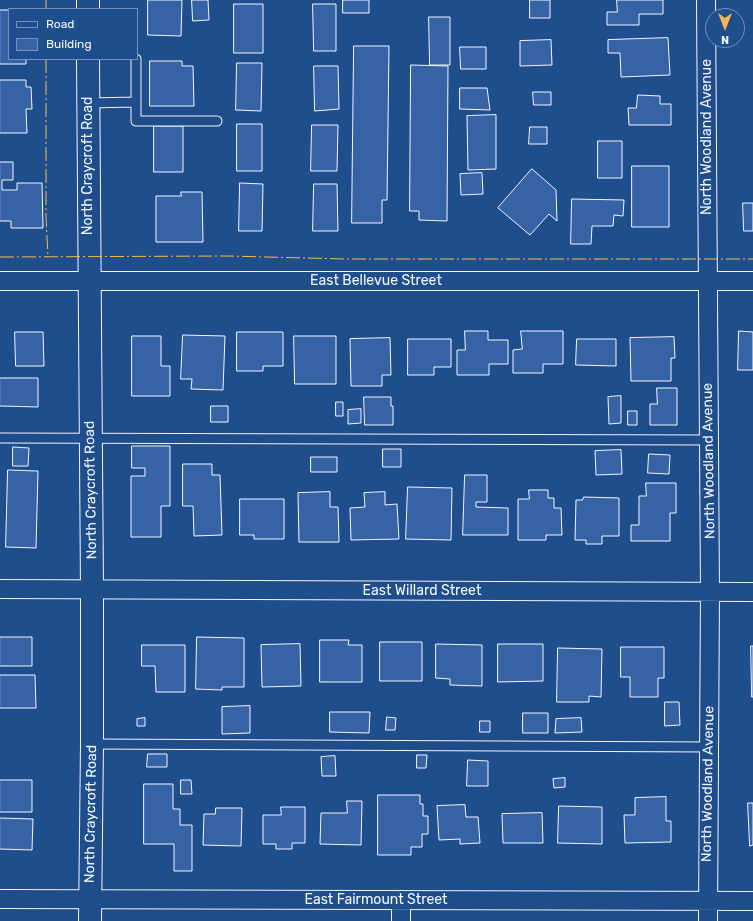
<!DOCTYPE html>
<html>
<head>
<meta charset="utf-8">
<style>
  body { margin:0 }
  #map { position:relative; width:753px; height:921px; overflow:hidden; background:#1f4e8c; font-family:Rubik,sans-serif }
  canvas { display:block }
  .legend { position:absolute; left:8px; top:8px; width:130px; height:52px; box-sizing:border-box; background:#1f4e8c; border:1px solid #7391ba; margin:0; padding:5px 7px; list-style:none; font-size:12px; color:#f2f6ff }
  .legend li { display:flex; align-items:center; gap:8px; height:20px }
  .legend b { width:20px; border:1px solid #7391ba }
  .north { position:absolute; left:705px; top:8px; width:40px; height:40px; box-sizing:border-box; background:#1f4e8c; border:1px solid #7391ba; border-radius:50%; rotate:180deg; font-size:11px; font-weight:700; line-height:16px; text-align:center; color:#f2f6ff }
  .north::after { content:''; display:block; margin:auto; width:14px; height:18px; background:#ffb74d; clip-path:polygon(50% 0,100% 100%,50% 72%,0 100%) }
</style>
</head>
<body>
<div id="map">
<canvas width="753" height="921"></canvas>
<ul class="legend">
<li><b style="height:5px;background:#1f4e8c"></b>Road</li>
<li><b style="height:11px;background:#3563a3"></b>Building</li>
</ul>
<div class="north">N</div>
</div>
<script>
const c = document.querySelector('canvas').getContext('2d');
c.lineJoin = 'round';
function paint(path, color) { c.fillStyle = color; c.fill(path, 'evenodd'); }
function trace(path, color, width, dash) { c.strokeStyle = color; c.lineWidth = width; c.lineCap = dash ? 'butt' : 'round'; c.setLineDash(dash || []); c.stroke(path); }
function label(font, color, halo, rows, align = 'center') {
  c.font = font + ' Rubik,sans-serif'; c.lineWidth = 3; c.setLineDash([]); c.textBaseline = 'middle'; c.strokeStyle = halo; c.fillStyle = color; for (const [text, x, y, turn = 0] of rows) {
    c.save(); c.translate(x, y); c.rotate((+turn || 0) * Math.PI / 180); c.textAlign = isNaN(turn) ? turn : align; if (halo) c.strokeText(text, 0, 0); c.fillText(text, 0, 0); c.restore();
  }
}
const building = new Path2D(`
  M148,0H182L181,36L148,35Z
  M192,0H208L209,20L193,21Z
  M343,0H369V13H343Z
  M530,0H550V18H530Z
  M617,0H663V14H639V25H607V12H617Z
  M234,4H263V53H234Z
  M313,4H336V51H314Z
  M0,10H9V59H26V64H0Z
  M429,17H450V65H430Z
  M668,38L670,75L621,77L620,53H608V40Z
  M551,40L552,65L520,66V41Z
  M354,46H389L387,200H382V223H352Z
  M460,47H486V69H461Z
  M150,61H182V66H193L194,106H150Z
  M237,63H262L261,111L236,110Z
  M411,65L448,66L447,221L419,220V211H410Z
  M314,66H338L339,109L315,111Z
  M0,80H26V87H31L32,109H26L27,133H0Z
  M460,88H487L490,110L460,109Z
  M533,92H551V105H534Z
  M638,95L660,96V104H671V125H629L628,108H636Z
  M496,115V169L468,170L467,116Z
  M237,124H262V171H237Z
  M312,125H338L337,171H311Z
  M154,126H183V172H154Z
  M530,127H547V144H529Z
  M598,141H622V178H598Z
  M0,162H13V180H2V190H17V183H42L43,228H11V221H0Z
  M632,166H669V227H632Z
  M532,169L556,190L557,221L549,214L530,235L498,208Z
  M482,173L483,194L461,195L460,174Z
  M240,183L263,184L262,231H239Z
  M314,184H337L338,231H313Z
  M181,192H202L203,242H156V196H181Z
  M572,199L624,200L623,216L614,215L613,226H592L591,244H571Z
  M743,203H753V231H744Z
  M465,331H488V340H508V364H489V375H457V350H465Z
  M521,331H563V364H543V373H513V350L522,349Z
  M739,331L753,332V370H738Z
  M15,332H43L44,366H16Z
  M237,332H283V366H263V371H237Z
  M183,335L225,336L223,390L191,389L192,379H181Z
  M132,336H161V366H170V396H132Z
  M294,336H336V384H295Z
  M674,337L675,358H671V381H631L630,338Z
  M390,338L391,375H382V386H351L350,339Z
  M408,339H451V367H434V375H408Z
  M577,339H616V366L576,365Z
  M0,378H38V407L0,406Z
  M657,388H677V425H650V404H657Z
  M621,396V423L609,424L608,397Z
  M364,397H391V406H393V425H365Z
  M336,402H343V416H336Z
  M211,406H228V422H211Z
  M361,409V423L348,424V410Z
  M628,411H637V425H628Z
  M132,446H170V506H161V537H131V476H145V468H132Z
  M13,447L29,448L28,466H13Z
  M383,449H401V467H383Z
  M621,450L622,474L596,475L595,451Z
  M649,454L670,455L669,474L648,473Z
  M311,457H337V472H311Z
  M183,464H212V475H220L222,535L194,536L193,506H183Z
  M8,470L38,471L36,548L6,547Z
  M465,475H487V502H476V507L508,508V535H463Z
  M646,483H676V513H670V541H631V525H639V496H646Z
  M408,487L452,488L451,540L406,539Z
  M529,490H548V498H554V508H561L562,535H546V540H518V499H529Z
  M330,492V507H338L339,542H299L298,493Z
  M385,492V505L397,504L399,539L351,540L350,508L365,507L364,493Z
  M584,497L619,498V536H602V544H586V540H575L576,500H582Z
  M240,499H284V539H254V535H240Z
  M0,637H32V666H0Z
  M197,637L244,638V687H222V690L196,689Z
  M320,640H349L348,645H362V682H320Z
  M380,642H422V681H380Z
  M300,644L301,686L262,687L261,645Z
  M436,644L482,645V686L450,685V679L436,678Z
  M498,644H543V681L498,682Z
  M142,645H185V692H156L155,666H142Z
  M751,646H753V697H752Z
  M621,647H664V678H658V697H630V677H621Z
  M558,648L602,649L601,697L589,696V702H557Z
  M0,675H35L36,708H0Z
  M665,702H679L680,725L665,726Z
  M250,706V733L222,734V707Z
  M330,712H370L369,733L330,732Z
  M523,713H548V733H523Z
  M387,717L396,718L395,730H386Z
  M145,718V726H137V719Z
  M581,718L582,732L555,733L556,719Z
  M480,721H490V732H480Z
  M148,754H167V767H147Z
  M417,755H427L426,768H417Z
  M335,756L336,776H322L321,757Z
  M468,760L488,761V786H467Z
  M565,778V787L554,788L553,779Z
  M0,780H32V812H0Z
  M181,780H191L192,794H181Z
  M144,784H173V809H180V825H192V871H174V844H144Z
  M378,795H420V804H423V816H428V834H422V847H411V855H378Z
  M666,797V821H671V842L625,843L624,815H635V798Z
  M347,801H362L361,845L320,844L321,813H347Z
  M748,803H753V845L750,846Z
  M465,805L466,817H478L480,843L460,844V839L439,840L437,806Z
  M559,806L602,807V844L558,843Z
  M281,807H305V843H292V849H276V844H263V815H281Z
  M216,808H242L241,846L203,845L204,814H215Z
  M542,813L543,843H503L502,814Z
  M0,818L33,819L32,850L0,849Z`);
paint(building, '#3563a3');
trace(building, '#f2f6ff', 1);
const lane = new Path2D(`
  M136,59V121H217
  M88,103L136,102
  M0,438L709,440
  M92,744L709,747`);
const street = new Path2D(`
  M706,0L710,592L708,921
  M0,281H753
  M0,589L753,592
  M0,899L753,901
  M401,900V921`);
const secondary = new Path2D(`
  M88,0V9
  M88,59L92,589V744L90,921`);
trace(lane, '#f2f6ff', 11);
trace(street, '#f2f6ff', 20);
trace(secondary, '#f2f6ff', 24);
trace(lane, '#1f4e8c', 9);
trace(street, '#1f4e8c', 18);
trace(secondary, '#1f4e8c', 22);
trace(new Path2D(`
  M46,0V9
  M46,59V217L48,257
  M0,257L228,256L345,259H753`), '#ffb74d', 1, [14, 3, 2, 3]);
label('14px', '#f2f6ff', '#1f4e8c', [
  ["North Woodland Avenue",707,137,-90],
  ["North Craycroft Road",88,166,-90],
  ["East Bellevue Street",376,281],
  ["North Woodland Avenue",709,461,-91],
  ["North Craycroft Road",91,490,-91],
  ["East Willard Street",422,591],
  ["North Woodland Avenue",708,784,-89],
  ["North Craycroft Road",91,814,-89],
  ["East Fairmount Street",376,900]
]);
</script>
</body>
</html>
